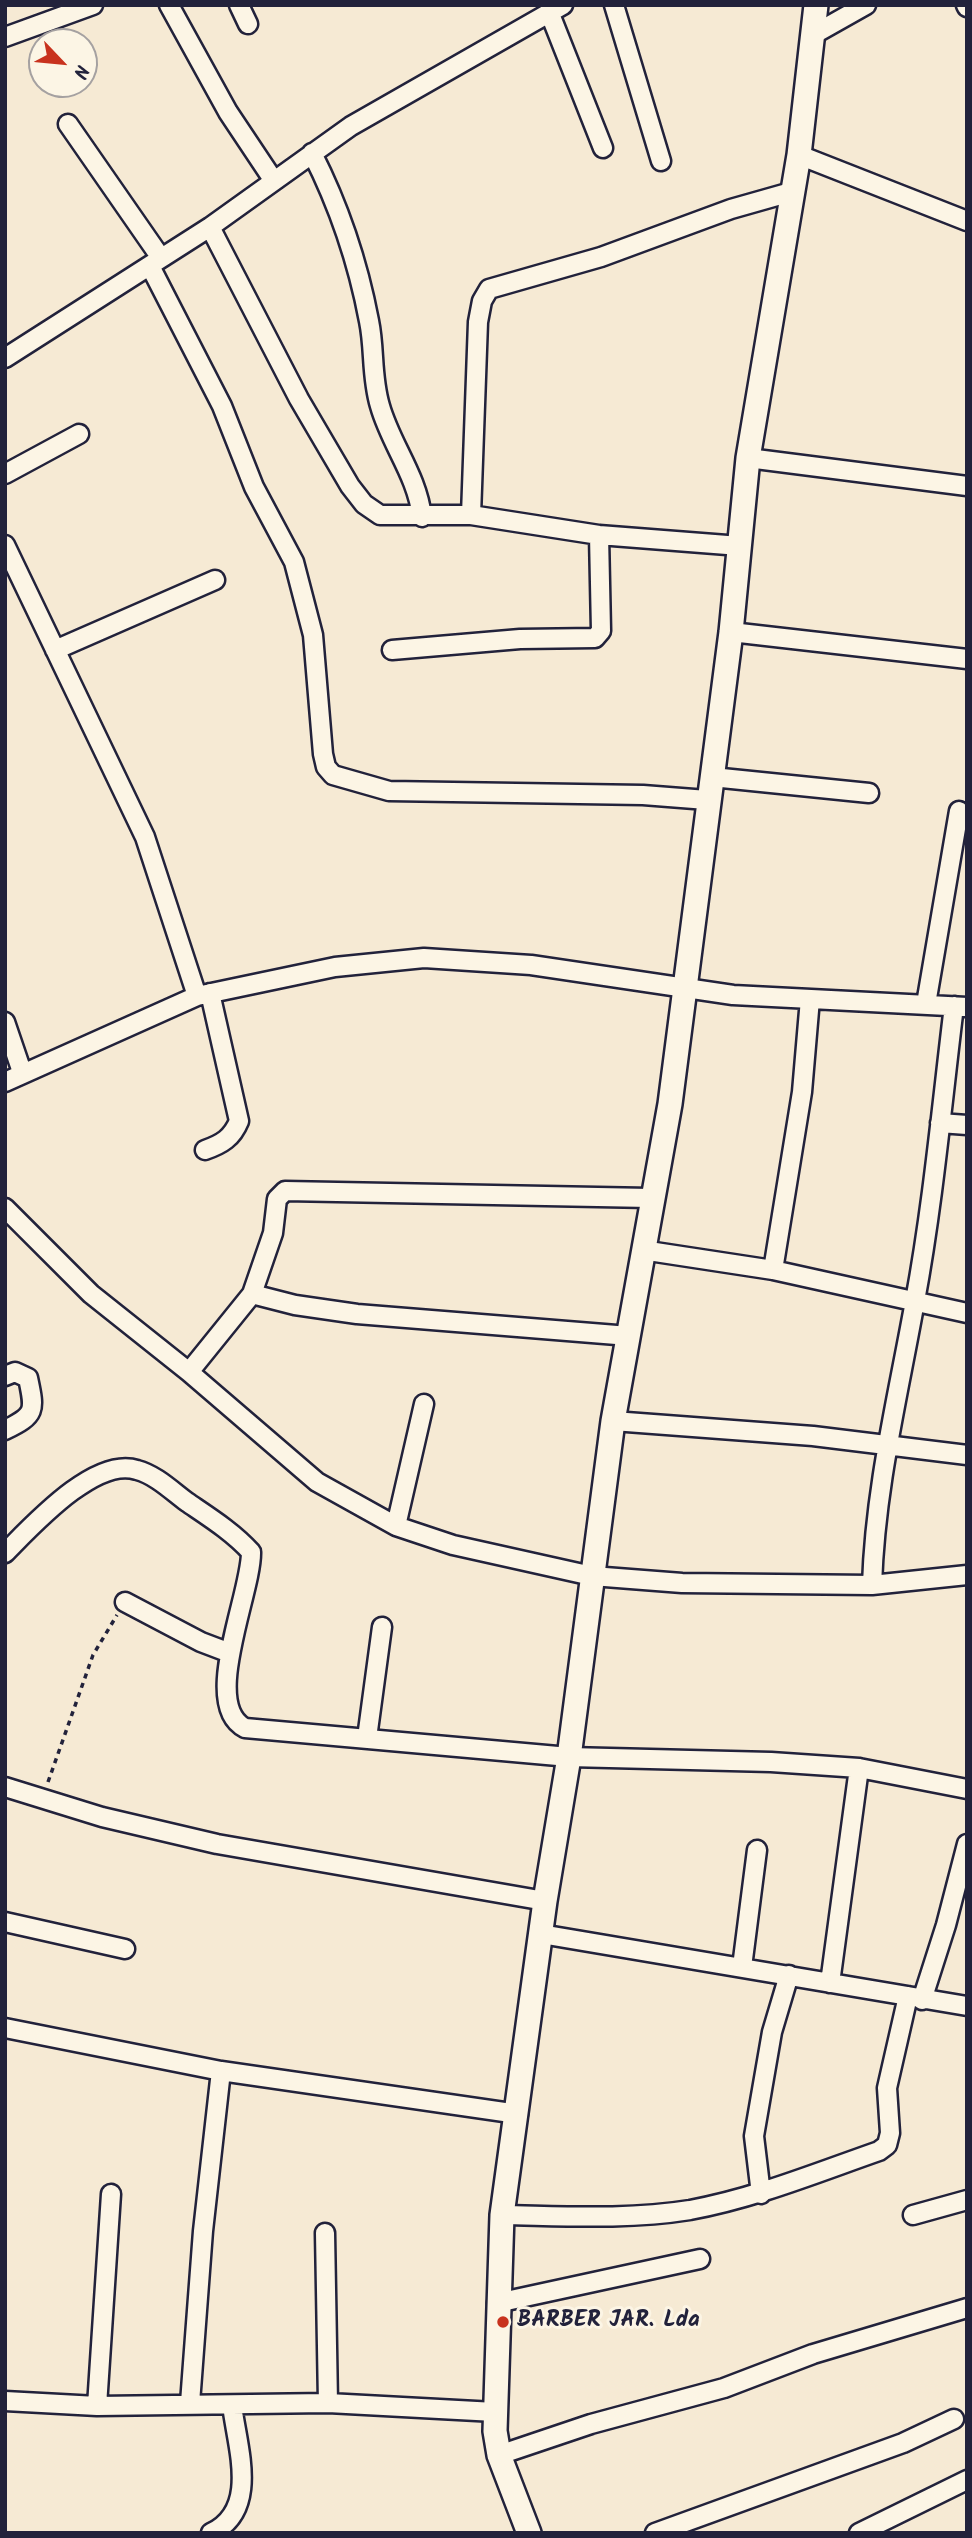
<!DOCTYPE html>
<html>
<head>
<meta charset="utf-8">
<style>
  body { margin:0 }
  #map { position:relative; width:972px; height:2538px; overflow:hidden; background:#f6ead4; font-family:Kalam,sans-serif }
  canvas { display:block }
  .frame { position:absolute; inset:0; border:7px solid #22223b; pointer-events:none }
  .north { position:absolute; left:28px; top:28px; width:70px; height:70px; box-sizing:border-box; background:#fcf5e5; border:2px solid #a5a1a1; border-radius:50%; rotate:116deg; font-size:19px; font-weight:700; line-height:28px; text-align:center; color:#22223b }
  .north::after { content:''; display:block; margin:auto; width:24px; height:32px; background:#c8321e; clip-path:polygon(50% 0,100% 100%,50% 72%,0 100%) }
</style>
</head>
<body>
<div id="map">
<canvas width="972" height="2538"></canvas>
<div class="frame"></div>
<div class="north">N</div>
</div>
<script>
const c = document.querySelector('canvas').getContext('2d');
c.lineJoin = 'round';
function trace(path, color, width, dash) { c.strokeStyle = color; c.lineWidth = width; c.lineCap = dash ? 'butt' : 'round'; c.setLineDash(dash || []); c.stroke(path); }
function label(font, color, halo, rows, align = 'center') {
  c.font = font + ' Kalam,sans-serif'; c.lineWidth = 6; c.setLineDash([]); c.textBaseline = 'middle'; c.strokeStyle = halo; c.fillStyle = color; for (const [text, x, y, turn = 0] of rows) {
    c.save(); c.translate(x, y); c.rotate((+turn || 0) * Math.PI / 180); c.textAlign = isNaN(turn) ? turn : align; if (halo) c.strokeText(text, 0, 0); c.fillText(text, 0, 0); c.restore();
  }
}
const minor = new Path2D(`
  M169,5L228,112L274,181
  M239,5L248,24
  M614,5L661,161
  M966,5L967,7
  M550,14L603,148
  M811,36L866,5
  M5,37L93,5
  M68,124L161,258
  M312,153C339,206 358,263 369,321C375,350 371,376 380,406C391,445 417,475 422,517
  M799,155L967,221
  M210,227L299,399L350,486L364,504L380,515H471L599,535L740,546
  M150,266L222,406L254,487L294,562L313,635L323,754L326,767L333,775L389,791L643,795L707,800
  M5,358L210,227L351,126L563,5
  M748,458L967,486
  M5,474L79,434
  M471,515L478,322L482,301L489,289L601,257L731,209L791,192
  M5,545L145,837L197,996
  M731,632L967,659
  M55,650L215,580
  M392,650L520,639L595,638L601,631L599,535
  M712,777L869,793
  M926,1004L959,811
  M5,1022L22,1072
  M5,1082L197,996L335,967L424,958L531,965L733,995L967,1007
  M940,1123L967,1125
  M205,1150C222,1144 232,1138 239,1121L210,993
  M5,1208L91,1294L189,1372L317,1482L396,1526L453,1545L592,1576L682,1583L872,1585L967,1575
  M642,1250L773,1270L967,1313
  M773,1270L802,1092L810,999
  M629,1336L357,1314L295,1305L252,1294L273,1233L277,1199L285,1191L650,1198
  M189,1372L252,1294
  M5,1376L15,1372L28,1378C35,1411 36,1415 5,1430
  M613,1421L813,1436L967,1455
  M396,1526L424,1404
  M5,1553C32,1526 95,1456 137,1470C156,1475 172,1491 187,1502C209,1517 233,1532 251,1552C252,1592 200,1705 245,1728L569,1757L771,1762L859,1768L967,1789
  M872,1585C875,1488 898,1396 915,1301C933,1204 942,1104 954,1006
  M125,1602L201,1642L230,1653
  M367,1738L382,1627
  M5,1787L102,1817L217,1844L545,1901
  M5,1922L125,1949
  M541,1934L967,2006
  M742,1967L757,1850
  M830,1983L859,1768
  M922,2000L946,1925L967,1844
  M5,2028L221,2071L518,2114
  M761,2194L754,2136L772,2032L789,1975
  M502,2215C564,2216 628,2220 690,2210C755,2198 816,2173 879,2151L887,2145L890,2133L887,2088L908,1996
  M913,2215L967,2200
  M325,2233L328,2403
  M497,2303L700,2259
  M5,2401L97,2406L328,2403L495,2412
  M190,2403L203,2231L221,2071
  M97,2406L111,2194
  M499,2455L591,2424L724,2388L813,2354L967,2308
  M211,2533C260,2510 237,2447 232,2405
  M655,2533L903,2443L954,2419
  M859,2533L967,2480`);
const tertiary = new Path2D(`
  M529,2533L499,2455L495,2431L502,2215L545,1901L569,1757L613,1421L670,1104L731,632L748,458L799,155L816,5`);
trace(minor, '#22223b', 23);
trace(tertiary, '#22223b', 28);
trace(new Path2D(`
  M48,1782L93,1655L117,1615`), '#22223b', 3.5, [5, 5]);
trace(minor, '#fcf5e5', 18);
trace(tertiary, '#fcf5e5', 23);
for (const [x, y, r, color] of [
  [503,2322,7,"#c8321e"]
]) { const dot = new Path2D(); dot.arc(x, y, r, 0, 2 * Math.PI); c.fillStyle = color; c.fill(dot); trace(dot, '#fcf5e5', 2.5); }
label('bold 23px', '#22223b', '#fcf5e5', [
  ["BARBER JAR. Lda",517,2322]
], 'left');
</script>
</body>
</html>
